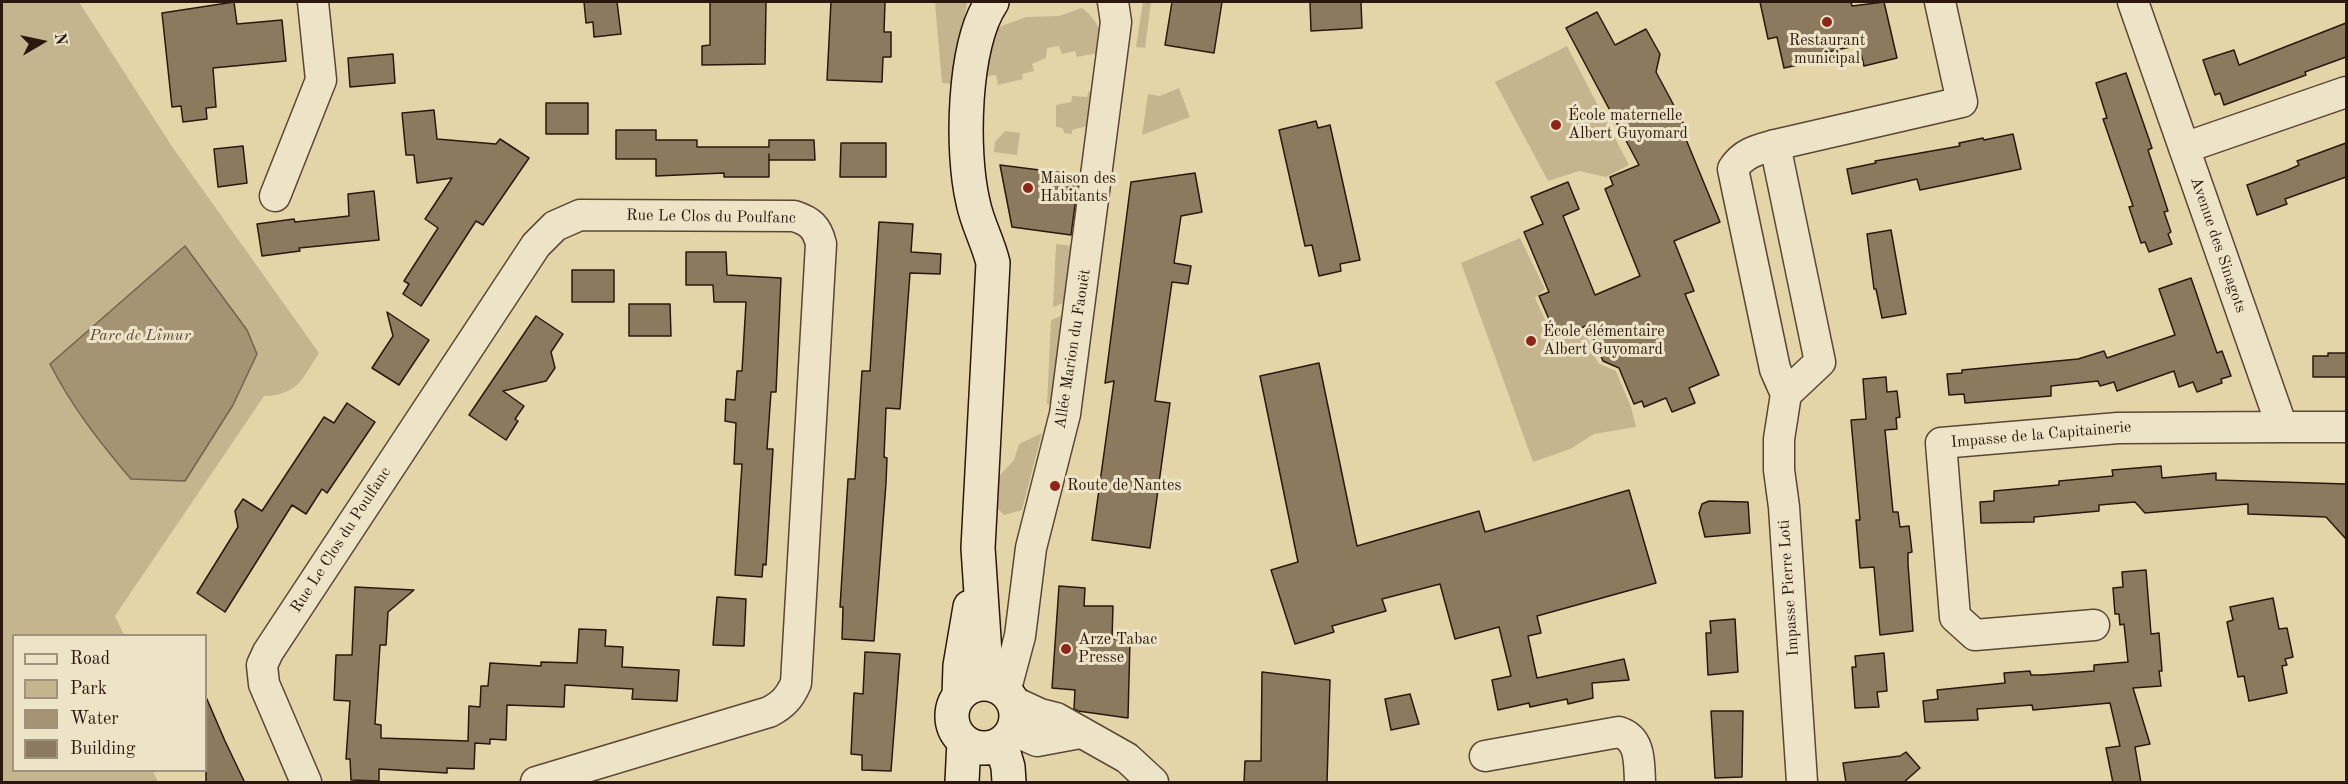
<!DOCTYPE html>
<html>
<head>
<meta charset="utf-8">
<style>
  body { margin:0 }
  #map { position:relative; width:2348px; height:784px; overflow:hidden; background:#e4d5a9; font-family:"Old Standard TT",serif }
  canvas { display:block }
  .frame { position:absolute; inset:0; border:3px solid #2c170e; pointer-events:none }
  .legend { position:absolute; left:12px; top:634px; width:195px; height:138px; box-sizing:border-box; background:#ede4c7; border:2px solid #a0927d; margin:0; padding:8px 10px; list-style:none; font-size:18px; color:#2c170e }
  .legend li { display:flex; align-items:center; gap:12px; height:30px }
  .legend b { width:30px; border:2px solid #a0927d }
  .north { position:absolute; left:12px; top:12px; width:60px; height:60px; -webkit-text-stroke:4px #ede4c7; paint-order:stroke; rotate:81deg; font-size:16px; font-weight:700; line-height:24px; text-align:center; color:#2c170e }
  .north::after { content:''; display:block; margin:auto; width:21px; height:27px; background:#2c170e; clip-path:polygon(50% 0,100% 100%,50% 72%,0 100%) }
</style>
</head>
<body>
<div id="map">
<canvas width="2348" height="784"></canvas>
<div class="frame"></div>
<ul class="legend">
<li><b style="height:8px;background:#ede4c7"></b>Road</li>
<li><b style="height:16px;background:#c5b58f"></b>Park</li>
<li><b style="height:16px;background:#a59474"></b>Water</li>
<li><b style="height:16px;background:#8c7a5f"></b>Building</li>
</ul>
<div class="north">N</div>
</div>
<script>
const c = document.querySelector('canvas').getContext('2d');
c.lineJoin = 'round';
function paint(path, color) { c.fillStyle = color; c.fill(path, 'evenodd'); }
function trace(path, color, width, dash) { c.strokeStyle = color; c.lineWidth = width; c.lineCap = dash ? 'butt' : 'round'; c.setLineDash(dash || []); c.stroke(path); }
function label(font, color, halo, rows, align = 'center') {
  c.font = font + ' "Old Standard TT",serif'; c.lineWidth = 6; c.setLineDash([]); c.textBaseline = 'middle'; c.strokeStyle = halo; c.fillStyle = color; for (const [text, x, y, turn = 0] of rows) {
    c.save(); c.translate(x, y); c.rotate((+turn || 0) * Math.PI / 180); c.textAlign = isNaN(turn) ? turn : align; if (halo) c.strokeText(text, 0, 0); c.fillText(text, 0, 0); c.restore();
  }
}
paint(new Path2D(`
  M2,2H79L173,148L319,353C302,379 298,395 264,396L115,616L124,635L14,636V770L153,771L158,782H2Z
  M935,2H967L954,84L942,83Z
  M1143,2H1151L1145,48L1136,47Z
  M1082,8C1097,19 1104,34 1103,52L1077,57L1075,51L1062,54L1059,46L1047,48L1046,58L1032,64L1034,71L1022,74L1023,79L998,85L996,75L982,77L992,37L999,27L1026,17L1059,16Z
  M1567,46L1629,165L1606,177L1579,171L1548,181L1495,82Z
  M1179,88L1190,117L1142,135L1148,94L1160,96Z
  M1089,91L1099,92L1095,124L1072,130V134L1064,133L1063,128L1056,127V105L1071,102L1072,96L1087,97Z
  M1005,131L1020,133L1017,155L994,152L995,142Z
  M1520,238L1545,289L1535,298L1555,341L1585,332L1598,363L1616,371L1631,407L1636,427L1594,434L1570,449L1533,462L1461,263Z
  M1056,244L1072,246L1064,303L1053,307Z
  M1063,315L1051,404H1047L1051,320Z
  M1042,433L1022,510L1004,515L994,505L996,479L1014,460L1019,444Z`), '#c5b58f');
const water = new Path2D(`
  M185,246L247,330L257,354L233,405L185,481L131,479C100,443 72,407 50,364Z`);
paint(water, '#a59474');
trace(water, '#75624b', 1.5);
const building = new Path2D(`
  M234,2L237,24L282,20L286,61L213,68L216,107L206,108L207,119L183,122L181,106L172,107L162,13Z
  M584,2H617L621,34L594,37L593,22L586,23Z
  M710,2H766L765,64L702,65V46L710,45Z
  M831,2H885L884,32H891V57H883L882,82L827,80Z
  M1172,2H1222L1214,53L1165,45Z
  M1310,2H1361L1362,28L1311,31Z
  M1760,2H1851L1852,6L1884,2L1897,58L1864,66L1859,45L1810,56L1811,62L1784,68L1777,37L1768,39Z
  M1597,12L1615,45L1646,29L1660,54L1656,72L1687,130L1683,132L1720,222L1674,241L1694,291L1685,294L1719,375L1689,388L1695,403L1672,412L1666,398L1644,407L1642,401L1634,404L1619,368L1603,361L1588,325L1557,338L1539,296L1549,292L1524,232L1543,224L1531,197L1568,182L1579,209L1563,216L1595,295L1640,276L1605,189L1613,185L1610,177L1639,165L1566,28Z
  M2346,23V57L2305,72L2306,75L2224,105L2220,93L2215,95L2203,60L2234,50L2239,65Z
  M393,54L395,83L350,87L348,58Z
  M2126,73L2152,148L2148,150L2168,211L2164,212L2171,232L2168,234L2172,244L2149,252L2145,242L2141,243L2129,207L2133,206L2103,119L2107,118L2096,83Z
  M546,103H588V134H546Z
  M434,110L437,139L496,144L500,139L529,158L483,225L476,221L421,306L403,294L409,284L404,281L438,228L425,219L452,178L417,183L414,155H406L402,113Z
  M1316,121L1318,128L1330,125L1360,260L1340,264L1341,271L1319,276L1312,245L1305,246L1279,130Z
  M616,130H656V140H697V147H769V140H814L815,160H769V154V177H724V173L656,176V159H616Z
  M2013,134L2021,169L1920,190L1917,179L1852,194L1847,169L1876,163L1875,161L1960,146L1959,143L1983,138L1984,140Z
  M841,143H886V177H840Z
  M2346,143V177L2285,199L2287,204L2257,215L2247,185L2288,170L2299,165L2297,161Z
  M243,146L247,183L218,187L214,149Z
  M1000,165L1079,175L1071,235L1012,227Z
  M1195,173L1202,212L1181,216L1174,263L1191,266L1188,284L1172,282L1155,401L1170,403L1150,548L1092,540L1114,381L1105,383L1131,182Z
  M374,191L379,240L299,248L300,251L262,256L257,224L294,219L295,222L349,216L348,194Z
  M879,222L913,224L911,252L941,254L940,274L910,273L900,409L886,408L884,457L887,458L886,483L874,641L842,639L843,607H840L848,479H855L862,371H870Z
  M1891,230L1906,314L1882,318L1876,289H1874L1867,234Z
  M686,252H726L727,275L781,278L776,392H771L767,449H773L766,565L763,564L762,577L735,575L742,464H734L736,423L725,421L726,399L735,400L737,371H742L746,302H714L713,285H686Z
  M572,270H614V302H572Z
  M2191,278L2217,353L2222,351L2231,376L2221,379L2222,383L2197,392L2193,382L2179,387L2174,371L2117,391L2114,382L2100,386L2098,381L2051,386V396L1965,403L1964,394L1949,395L1947,374L1962,373V370L2078,359L2104,351L2107,358L2175,335L2159,289Z
  M629,304H670L671,336H629Z
  M387,312L429,340L399,385L372,368L393,336Z
  M536,316L563,334L551,352L555,368L546,381L503,391L524,406L515,419L518,421L506,440L469,415Z
  M2328,353H2346V377H2313V356H2328Z
  M1319,363L1357,546L1479,511L1485,532L1629,490L1656,583L1537,616L1541,633L1528,636L1537,678L1624,659L1629,680L1592,683L1593,698L1568,704L1567,699L1530,707L1529,703L1498,710L1492,680L1511,676L1499,627L1455,639L1440,584L1382,599L1386,611L1332,626L1334,632L1295,644L1271,570L1298,562L1260,376Z
  M1886,377L1887,392L1897,391L1900,417L1896,418L1897,429L1885,430L1893,512H1898L1900,527L1909,526L1912,552L1908,553V564L1913,631L1880,635L1874,567L1860,568L1856,520H1860L1851,420L1866,419L1863,379Z
  M347,403L375,422L327,493L322,489L306,514L292,505L225,612L197,593L238,527L235,511L243,499L262,511L324,417L334,423Z
  M2161,466L2162,478L2216,473V480L2346,484V539L2326,517L2248,514V504L2145,513L2135,502L2099,505V511L2034,517V522L1981,523L1980,502L1994,501V491L2059,485V481L2113,476L2112,470Z
  M1709,501L1748,502L1750,533L1705,537L1699,513L1702,504Z
  M2146,570L2151,634L2159,633L2162,671H2159L2161,686L2133,688L2150,744L2135,747L2141,783H2113L2106,748L2120,746L2110,703L2033,710L2032,705L1977,709L1978,720L1925,722L1923,701L1938,699L1937,690L2005,683L2004,673L2030,671L2031,675H2042L2094,671V665L2128,662L2124,624L2120,625L2119,614H2115L2113,588L2123,587L2122,572Z
  M1059,586L1085,588L1084,606H1113L1112,639L1130,640L1128,718L1078,711L1074,709L1075,690L1052,688Z
  M355,587L414,590L388,612L386,645H380L375,724L381,725V738L468,741L469,706L480,707L481,686H488L490,663L541,666V662L577,663L579,629L606,630L605,646L623,647L622,667L679,670L677,701L632,699L633,689L565,685L564,707L507,705L506,740L490,739V744L475,743L474,769L447,768V773L379,769V781L351,780L350,759H346L350,701L334,700L336,655H352Z
  M717,597L746,599L744,646L713,645Z
  M2273,598L2279,629L2287,628L2293,657L2285,659L2287,665L2282,666L2287,693L2249,701L2244,676L2238,677L2227,622L2233,620L2230,607Z
  M1735,619L1738,672L1708,675L1706,633H1711L1710,621Z
  M865,652L900,654L891,771L862,770V755L851,754L854,693L863,694Z
  M1884,653L1887,691L1877,692L1879,707L1855,708L1852,667H1856L1855,656Z
  M1262,672L1330,680L1327,783H1244L1245,761H1261Z
  M1410,694L1419,724L1391,730L1385,699Z
  M206,697L225,741L245,783H206Z
  M1711,711H1743L1742,777L1715,778Z
  M1906,752L1920,768L1903,783H1846L1843,763L1900,756Z`);
paint(building, '#8c7a5f');
trace(building, '#2c170e', 1.5);
const street = new Path2D(`
  M2133,2L2282,427H2346
  M1775,145C1757,150 1743,153 1733,169L1775,369L1786,394
  M2184,148L2346,92
  M275,196L321,80L313,2
  M2094,625L1975,635L1955,617L1941,443L2118,428L2282,427
  M1005,692L1020,636L1031,548L1065,414L1116,22L1113,2
  M1012,701L1040,714L1056,718L1127,758L1153,782
  M1012,730L1037,741L1080,733
  M1485,756L1619,732C1641,739 1639,762 1640,782
  M306,782L264,684L262,665L268,652L536,245L555,226L580,215L794,216C810,221 817,227 821,244L796,683C790,697 783,705 769,712L536,782
  M1802,782L1784,507L1779,470V439L1786,394L1820,362L1775,145L1962,102L1940,2`);
const secondary = new Path2D(`
  M987,684L978,548L993,263C988,242 977,223 973,202C961,152 963,44 992,2
  M952 716a32 32 0 1 1 64 0a32 32 0 1 1-64 0Z
  M959,696L960,666L970,607
  M1001,743L1008,767L1009,782
  M962,782L964,741`);
trace(street, '#5a4635', 33);
trace(secondary, '#2c170e', 36);
trace(street, '#ede4c7', 30);
trace(secondary, '#ede4c7', 33);
for (const [x, y, r, color] of [
  [1827,22,6,"#8f2418"],
  [1556,125,6,"#8f2418"],
  [1028,188,6,"#8f2418"],
  [1531,341,6,"#8f2418"],
  [1055,486,6,"#8f2418"],
  [1066,649,6,"#8f2418"]
]) { const dot = new Path2D(); dot.arc(x, y, r, 0, 2 * Math.PI); c.fillStyle = color; c.fill(dot); trace(dot, '#ede4c7', 2); }
label('16px', '#2c170e', '#ede4c7', [
  ["Restaurant",1827,41,"center"],
  ["municipal",1827,59,"center"],
  ["École maternelle",1568,116],
  ["Albert Guyomard",1568,134],
  ["Maison des",1040,179],
  ["Habitants",1040,197],
  ["École élémentaire",1543,332],
  ["Albert Guyomard",1543,350],
  ["Route de Nantes",1067,486],
  ["Arze Tabac",1078,640],
  ["Presse",1078,658]
], 'left');
label('16px', '#2c170e', '#ede4c7', [
  ["Rue Le Clos du Poulfanc",711,217,1],
  ["Avenue des Sinagots",2218,245,71],
  ["Allée Marion du Faouët",1073,349,-81],
  ["Impasse de la Capitainerie",2041,435,-5],
  ["Rue Le Clos du Poulfanc",341,540,-57],
  ["Impasse Pierre Loti",1789,588,-94]
]);
label('italic 16px', '#5a4635', '#ede4c7', [
  ["Parc de Limur",140,336]
]);
</script>
</body>
</html>
